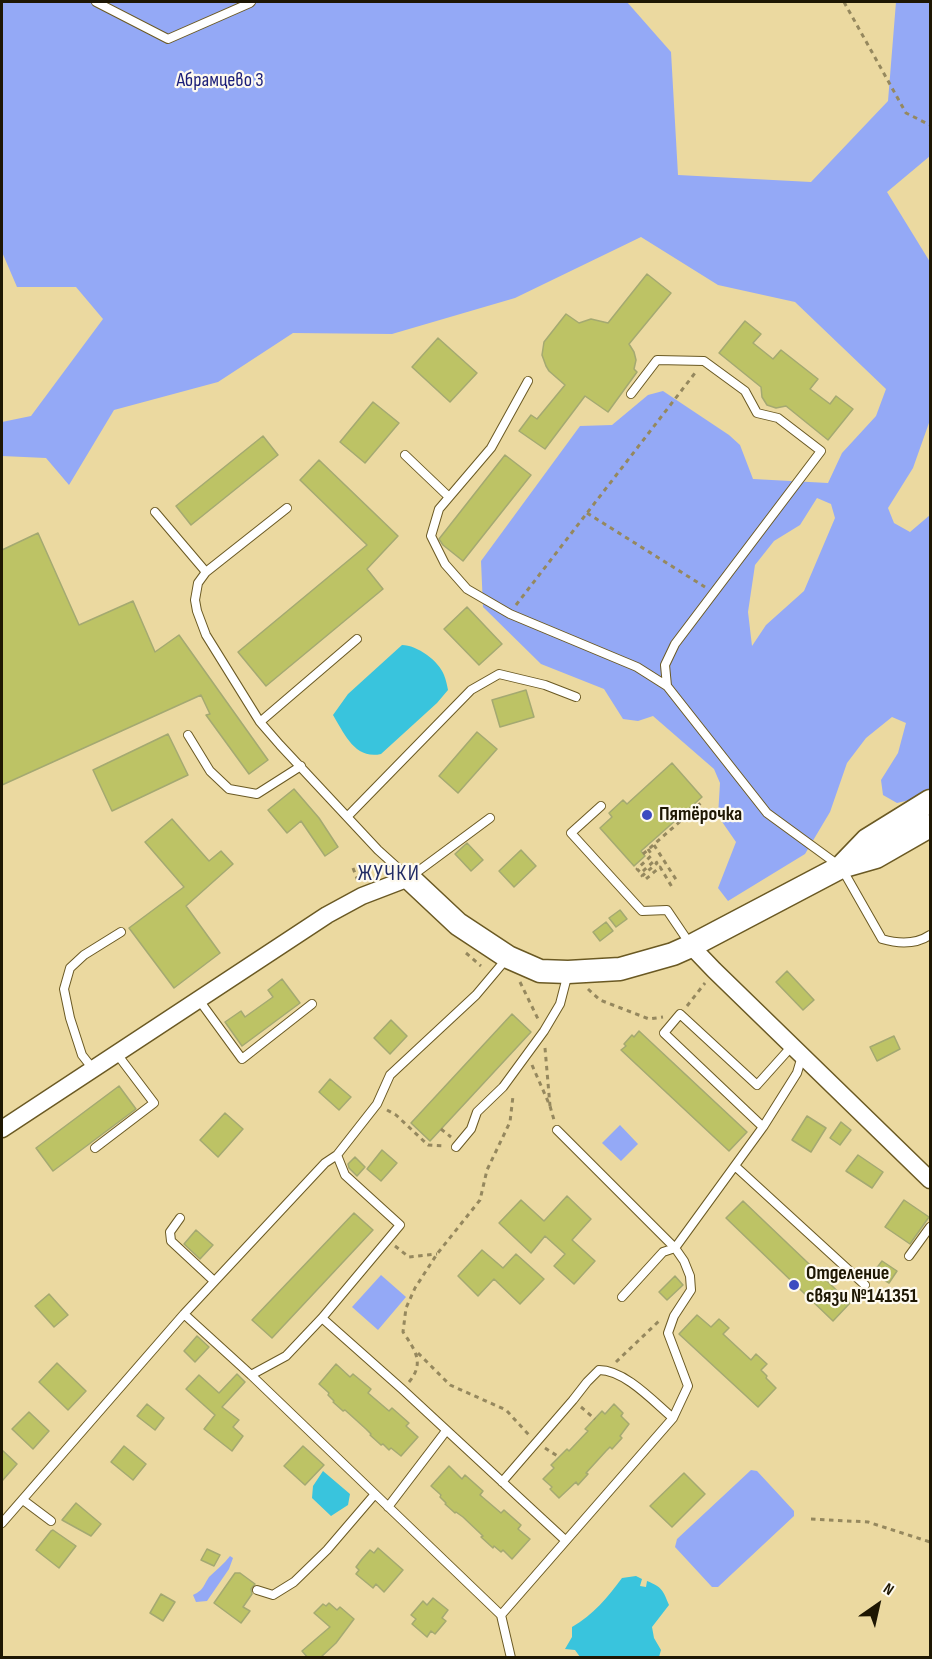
<!DOCTYPE html>
<html>
<head>
<meta charset="utf-8">
<style>
  body { margin:0 }
  #map { position:relative; width:932px; height:1659px; overflow:hidden; background:#ebd9a0; font-family:"Sofia Sans Condensed",sans-serif }
  canvas { display:block }
  .frame { position:absolute; inset:0; border:3px solid #1e1703; pointer-events:none }
  .north { position:absolute; left:848px; top:1575px; width:60px; height:60px; -webkit-text-stroke:4px #fefaef; paint-order:stroke; rotate:34deg; font-size:16px; font-weight:700; line-height:24px; text-align:center; color:#1e1703 }
  .north::after { content:''; display:block; margin:auto; width:21px; height:27px; background:#1e1703; clip-path:polygon(50% 0,100% 100%,50% 72%,0 100%) }
</style>
</head>
<body>
<div id="map">
<canvas width="932" height="1659"></canvas>
<div class="frame"></div>
<div class="north">N</div>
</div>
<script>
const c = document.querySelector('canvas').getContext('2d');
c.lineJoin = 'round';
function paint(path, color) { c.fillStyle = color; c.fill(path, 'evenodd'); }
function trace(path, color, width, dash) { c.strokeStyle = color; c.lineWidth = width; c.lineCap = dash ? 'butt' : 'round'; c.setLineDash(dash || []); c.stroke(path); }
function label(font, color, halo, rows, align = 'center') {
  c.font = font + ' "Sofia Sans Condensed",sans-serif'; c.lineWidth = 4.5; c.setLineDash([]); c.textBaseline = 'middle'; c.strokeStyle = halo; c.fillStyle = color; for (const [text, x, y, turn = 0] of rows) {
    c.save(); c.translate(x, y); c.rotate((+turn || 0) * Math.PI / 180); c.textAlign = isNaN(turn) ? turn : align; if (halo) c.strokeText(text, 0, 0); c.fillText(text, 0, 0); c.restore();
  }
}
paint(new Path2D(`
  M2,2H627L671,52L678,175L811,182L888,101L896,2H930V156L887,192L930,262V420L913,468L888,508L894,523L910,532L930,515V792L927,796L897,803L883,795L881,780L898,753L906,723L892,717L866,738L847,763L830,812L805,854L728,901L718,888L736,842L718,816L720,783L714,769L653,716L638,721L623,719L604,689L541,664L483,607L481,561L580,426L612,425L648,395L663,391L729,435L740,445L753,479L828,483L842,453L876,416L886,389L795,302L718,285L641,237L515,298L392,334L293,333L218,382L114,410L69,485L46,458L2,456V422L31,416L103,319L76,287H17L2,252ZM817,498L831,504L835,518L804,591L766,625L752,646L748,612L755,565L774,541L800,525Z
  M620,1125L638,1144L621,1161L602,1143Z
  M381,1275L406,1297L378,1330L352,1307Z
  M751,1470L757,1471L794,1511V1516L718,1587H712L675,1547L677,1539Z
  M230,1556L233,1558L229,1569L207,1601L196,1602L193,1595C204,1590 203,1586 209,1577C216,1570 224,1564 230,1556Z`), '#94a9f6');
paint(new Path2D(`
  M402,645C417,645 439,661 444,675C446,680 447,685 448,690L437,703L381,754C355,760 344,733 333,715L348,694Z
  M323,1471L350,1494L348,1505L331,1516L312,1498L313,1486Z
  M636,1576L642,1579L640,1586L646,1587L647,1581C662,1587 663,1590 669,1605L652,1627L654,1638L661,1650L659,1657H580L575,1650L565,1649L572,1637V1627C593,1615 608,1597 622,1578Z`), '#39c4dd');
const building = new Path2D(`
  M647,274L671,293L629,344L634,352L636,360L634,369L637,372L608,412L585,396L545,449L519,431L531,415L537,419L565,385L549,371L546,366L542,355L544,342L566,314L579,323L591,319L608,323Z
  M745,321L761,334L753,343L773,359L781,350L818,379L810,389L830,404L836,396L853,409L828,440L786,406L776,408L767,405L762,397L761,387L719,353Z
  M438,338L477,373L450,402L412,367Z
  M373,402L399,423L365,463L340,442Z
  M263,436L278,455L191,525L176,506Z
  M505,455L531,475L463,561L443,545L439,539Z
  M319,460L398,536L367,569L383,589L266,686L238,652L367,545L300,480Z
  M38,533L79,625L133,601L155,652L179,635L268,760L249,774L206,715L210,714L201,695L2,785V550Z
  M467,607L502,644L479,665L444,629Z
  M526,690L534,717L500,727L492,700Z
  M477,732L497,749L458,793L439,776Z
  M168,734L188,775L112,811L93,770Z
  M672,763L702,797L641,851L645,856L634,866L600,828L612,817L609,813L623,800L627,804Z
  M294,789L319,818L338,847L325,856L301,821L287,833L268,810Z
  M172,819L209,861L221,851L233,864L186,906L220,953L174,988L129,928L184,887L145,842Z
  M467,843L483,860L471,871L455,854Z
  M521,850L536,866L514,887L499,871Z
  M620,910L627,919L616,927L609,918Z
  M606,922L613,931L600,941L593,932Z
  M787,971L814,1000L803,1010L776,982Z
  M282,979L300,1003L242,1046L225,1022L241,1011L245,1017L273,997L268,990Z
  M512,1014L531,1032L430,1141L411,1123Z
  M391,1020L407,1036L390,1054L374,1038Z
  M639,1031L747,1132L729,1151L621,1050L626,1046L624,1044L632,1035L634,1037Z
  M894,1036L900,1049L877,1061L870,1047Z
  M330,1079L351,1097L339,1110L319,1092Z
  M119,1086L136,1109L53,1171L36,1148Z
  M225,1113L243,1129L218,1157L200,1140Z
  M807,1116L826,1128L811,1152L792,1140Z
  M841,1122L851,1130L840,1145L830,1138Z
  M382,1150L397,1163L381,1181L367,1169Z
  M858,1155L883,1172L872,1188L846,1171Z
  M355,1157L365,1167L357,1176L349,1168L348,1164Z
  M567,1196L591,1219L572,1240L595,1261L574,1284L554,1266L565,1254L545,1236L531,1253L499,1223L521,1200L544,1221Z
  M904,1200L929,1217L910,1244L885,1227Z
  M743,1201L850,1303L833,1321L726,1218Z
  M354,1213L373,1230L272,1338L252,1320Z
  M196,1230L213,1245L200,1259L184,1244Z
  M482,1250L503,1268L516,1254L544,1279L520,1304L494,1279L478,1296L458,1276Z
  M882,1261L897,1271L889,1283L873,1273Z
  M675,1276L683,1285L667,1300L659,1292Z
  M49,1294L68,1315L54,1327L35,1306Z
  M697,1315L711,1327L719,1319L729,1328L723,1334L751,1360L756,1354L767,1364L761,1370L767,1376L766,1378L776,1388L758,1407L679,1334Z
  M197,1336L209,1347L195,1362L184,1351Z
  M57,1363L86,1391L68,1410L39,1382Z
  M336,1364L350,1377L353,1374L371,1389L368,1393L389,1411L392,1408L409,1423L406,1426L418,1437L401,1456L391,1448L389,1450L383,1444L381,1445L370,1435L371,1434L366,1429L345,1410L343,1411L333,1402L334,1401L328,1395L329,1393L319,1384Z
  M237,1374L245,1382L222,1407L239,1420L233,1427L243,1436L232,1451L204,1429L215,1415L186,1389L199,1375L219,1393Z
  M147,1404L164,1418L155,1430L137,1416Z
  M614,1404L623,1413L621,1416L629,1424L620,1436L622,1438L612,1449L610,1447L606,1451L586,1473L588,1474L578,1485L576,1482L559,1498L550,1489L552,1487L543,1479L554,1468L551,1465L567,1449L569,1451L588,1431L585,1429L602,1411L605,1414Z
  M29,1412L49,1431L33,1449L12,1429Z
  M124,1446L146,1464L133,1480L111,1462Z
  M303,1446L324,1465L305,1485L284,1466Z
  M2,1450L17,1464L2,1481Z
  M449,1466L462,1479L465,1475L483,1491L480,1495L501,1513L504,1510L521,1525L518,1529L530,1539L512,1559L503,1550L501,1552L494,1546L493,1548L481,1537L483,1536L463,1517L456,1512L455,1513L445,1504L446,1503L440,1497L441,1495L431,1486Z
  M684,1473L705,1494L672,1527L650,1506Z
  M76,1503L101,1524L91,1536L62,1520Z
  M53,1530L76,1546L59,1568L36,1550L51,1531Z
  M378,1548L403,1570L384,1592L376,1584L373,1588L356,1574L359,1570L356,1567L362,1559L370,1550L374,1553Z
  M207,1549L220,1555L214,1566L201,1560Z
  M235,1573H240L255,1584L251,1589L252,1594L243,1607L250,1611L241,1623L214,1603Z
  M161,1594L175,1602L163,1621L150,1613Z
  M433,1598L448,1610L442,1618L446,1621L435,1634L431,1631L427,1637L412,1624L416,1619L411,1615L423,1601L427,1605Z
  M329,1603L337,1610L340,1607L354,1619L336,1643L320,1658H308L302,1651L330,1627L314,1613L323,1604L326,1606Z`);
paint(building, '#bdc365');
trace(building, '#a4a971', 1.5);
const lane = new Path2D(`
  M96,2L168,39L250,3L251,2
  M528,381L491,448L439,509L431,536L445,564L467,589L510,614L637,667L667,686
  M631,394L657,360L704,361L745,391L757,413L778,418L821,451L675,644L665,665L667,686L767,813L841,867L882,939C899,944 915,945 930,935
  M405,455L449,497
  M287,508L206,572L198,583L195,600L197,611L206,635L260,722L280,745L378,850L409,878L490,818
  M155,512L206,572
  M260,722L357,639
  M188,735L210,771L229,789L257,794L301,766
  M601,806L571,833L642,911L667,910L690,944
  M347,817L471,690L499,674L545,685L576,697
  M199,1000L242,1059L312,1004
  M93,1069L82,1055L70,1018L64,989L70,968L84,955L121,932
  M763,1127L664,1033L680,1014L757,1085L792,1046
  M456,1147L471,1129L477,1112L503,1087L544,1031L560,1004L568,973
  M95,1148L154,1103L117,1054
  M735,1166L865,1285
  M180,1218L170,1232L171,1241L214,1281
  M909,1256L930,1227
  M622,1297L663,1252L675,1248L763,1127L797,1073L802,1056
  M184,1314L251,1375L501,1615L511,1658
  M322,1318L402,1389L565,1540
  M251,1375L286,1356L322,1318L400,1225L345,1175L337,1155
  M502,1482L573,1400L587,1382L599,1370C625,1370 654,1402 673,1418
  M23,1500L51,1521
  M388,1507L446,1431
  M2,1523L184,1314L325,1163L337,1155L377,1104L390,1075L476,995L508,957
  M257,1590L273,1595L294,1582L327,1550L375,1494
  M501,1615L673,1418L688,1386L668,1333L674,1316L691,1290L690,1276L684,1261L675,1248L557,1130`);
const street = new Path2D(`
  M691,946L714,970L930,1180
  M2,1129L327,915L362,896L409,878`);
const secondary = new Path2D(`
  M842,866L867,840L930,801
  M409,878L458,924L508,957L540,971L568,972L620,969L673,954L691,946L841,867L876,857L930,826`);
trace(lane, '#6a5923', 10);
trace(street, '#6a5923', 19);
trace(secondary, '#6a5923', 25);
trace(new Path2D(`
  M844,2L906,113L930,125
  M587,513L705,587
  M516,605L695,373
  M654,845L677,881
  M648,849L652,855L637,869L641,873L655,860L657,863L642,876L646,879L660,867L672,887
  M643,854L701,803
  M353,868L358,881
  M466,953L481,966
  M520,982L538,1019
  M588,989L600,1000L649,1019L663,1017
  M687,1006L705,983
  M545,1048L550,1106
  M532,1065L550,1106L554,1120
  M387,1110L396,1115L428,1145L445,1146
  M441,1129L451,1137
  M395,1246L409,1257L437,1254
  M418,1353L450,1385L506,1410L529,1435
  M616,1362L659,1321
  M409,1382C425,1363 415,1350 403,1332L406,1308L415,1288L437,1254L480,1200L487,1170L510,1122L513,1096
  M581,1407L595,1419
  M545,1448L559,1457
  M811,1519L868,1522L930,1542`), '#95885e', 3, [4.5, 4.5]);
trace(lane, '#fff', 8);
trace(street, '#fff', 16);
trace(secondary, '#fff', 22);
for (const [x, y, r, color] of [
  [647,815,6,"#3d4cc0"],
  [794,1285,6,"#3d4cc0"]
]) { const dot = new Path2D(); dot.arc(x, y, r, 0, 2 * Math.PI); c.fillStyle = color; c.fill(dot); trace(dot, '#fefaef', 2); }
label('20px', '#1b1e79', '#fefaef', [
  ["Абрамцево 3",220,81]
]);
label('bold 20px', '#1e1703', '#fefaef', [
  ["Пятёрочка",659,815],
  ["Отделение",806,1274],
  ["связи №141351",806,1297]
], 'left');
c.letterSpacing = '1.5px';
label('22px', '#222c65', '#fefaef', [
  ["ЖУЧКИ",389,874]
]);
c.letterSpacing = '0px';
</script>
</body>
</html>
